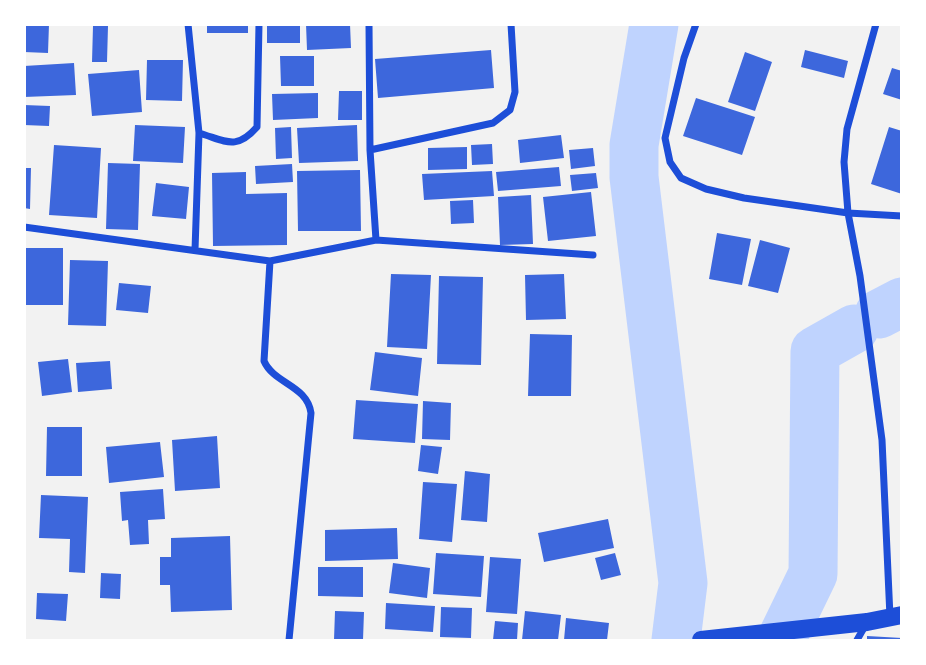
<!DOCTYPE html>
<html>
<head>
<meta charset="utf-8">
<style>
  body { margin:0 }
  #map { position:relative; width:926px; height:665px; overflow:hidden; background:#f2f2f2; font-family:"PT Serif",serif }
  canvas { display:block }
  .frame { position:absolute; inset:0; border:26px solid #fff; pointer-events:none }
</style>
</head>
<body>
<div id="map">
<canvas width="926" height="665"></canvas>
<div class="frame"></div>
</div>
<script>
const c = document.querySelector('canvas').getContext('2d');
c.lineJoin = 'round';
function trace(path, color, width, dash) { c.strokeStyle = color; c.lineWidth = width; c.lineCap = dash ? 'butt' : 'round'; c.setLineDash(dash || []); c.stroke(path); }
function paint(path, color) { c.fillStyle = color; c.fill(path, 'evenodd'); }
trace(new Path2D(`
  M654,24L634,145V177L683,583L676,640
  M879,314L902,302
  M781,640L813,574L815,351L854,329`), '#bfd3fe', 49);
paint(new Path2D(`
  M24,24H49L48,53L24,52Z
  M207,24H248V33H207Z
  M267,24H300V43H267Z
  M306,24H350L351,48L307,50Z
  M93,26H108L107,62H92Z
  M491,50L494,88L378,98L375,59Z
  M805,50L848,61L844,78L801,67Z
  M745,52L772,62L755,111L728,102Z
  M280,56H314V86H281Z
  M147,60H183L182,101L146,100Z
  M74,63L76,95L24,97V66Z
  M892,68L902,71V100L883,94Z
  M139,70L142,112L92,116L88,74Z
  M339,91H362V120H338Z
  M318,93V118L273,120L272,94Z
  M696,98L755,117L742,155L683,136Z
  M24,105L50,106L49,126L24,125Z
  M135,125L185,127L183,163L133,161Z
  M357,125L358,161L299,163L297,128Z
  M291,127L292,158L276,159L275,128Z
  M889,127L902,131V194L871,184Z
  M561,135L564,158L520,163L518,140Z
  M492,144L493,164L472,165L471,145Z
  M54,145L101,148L97,218L49,215Z
  M467,147V169L428,170V148Z
  M593,148L595,166L571,169L569,150Z
  M108,163L140,164L138,230L106,229Z
  M292,164L293,182L256,184L255,166Z
  M559,167L561,186L498,191L496,172Z
  M24,168H31L30,209L24,208Z
  M360,170L361,231H298L297,171Z
  M492,171L494,196L424,200L422,174Z
  M246,172V194L287,193V245L213,246L212,173Z
  M596,173L598,188L572,191L570,175Z
  M156,183L189,187L186,219L152,216Z
  M591,192L596,236L548,241L543,197Z
  M531,195L533,244L500,245L498,197Z
  M473,200L474,223L451,224L450,201Z
  M717,233L751,239L742,285L709,279Z
  M760,240L790,248L778,293L748,286Z
  M24,248H63V305H24Z
  M70,260L108,261L106,326L68,325Z
  M391,274L431,275L427,349L387,347Z
  M564,274L566,319L526,320L525,275Z
  M439,276L483,277L481,365L437,364Z
  M119,283L151,286L148,313L116,310Z
  M530,334L572,335L571,396H528Z
  M375,352L422,358L418,396L370,390Z
  M68,359L72,392L42,396L38,362Z
  M110,361L112,389L78,392L76,363Z
  M356,400L418,404L415,443L353,439Z
  M423,401L451,403L450,440L422,439Z
  M47,427H82V476H46Z
  M217,436L220,488L175,491L172,440Z
  M160,442L164,477L109,483L106,447Z
  M421,445L442,447L438,474L418,471Z
  M465,471L490,474L487,522L461,520Z
  M423,482L457,484L452,542L419,539Z
  M163,489L165,519L148,520L149,544L130,545L128,520L122,521L120,492Z
  M41,495L88,497L85,573L69,572L70,539L39,538Z
  M608,519L614,548L544,562L538,533Z
  M397,528L398,559L325,561V530Z
  M230,536L232,610L171,612L170,585H160V557H171V538Z
  M436,553L484,556L481,597L433,594Z
  M615,553L621,575L601,580L595,558Z
  M490,557L521,559L517,614L486,612Z
  M393,563L430,568L427,598L389,593Z
  M318,567H363V597L318,596Z
  M101,573L121,574L120,599L100,598Z
  M37,593L68,594L66,621L36,619Z
  M386,603L435,606L433,632L385,629Z
  M441,607L472,608L471,638L440,637Z
  M335,611L364,612L363,640H334Z
  M525,611L561,615L558,640H522Z
  M566,618L609,623L607,640H564Z
  M495,621L518,623L517,640H493Z
  M867,636L902,638V640H867Z`), '#3d67dc');
trace(new Path2D(`
  M188,24L199,133L195,250
  M369,24L370,150L376,240
  M696,24L684,58L665,138L670,162L681,178L706,189L744,198L848,213L860,276L882,440L890,617
  M876,24L847,129L844,162L848,213L902,216
  M199,133C226,141 236,151 257,127L259,24
  M370,150L493,123L510,110L515,92L511,24
  M24,227L270,261L376,240L593,255
  M270,261L264,361C274,384 307,385 311,413L289,640
  M857,640L865,626`), '#1d4ed8', 7);
trace(new Path2D(`
  M701,640L867,622L902,615`), '#1d4ed8', 18);
</script>
</body>
</html>
